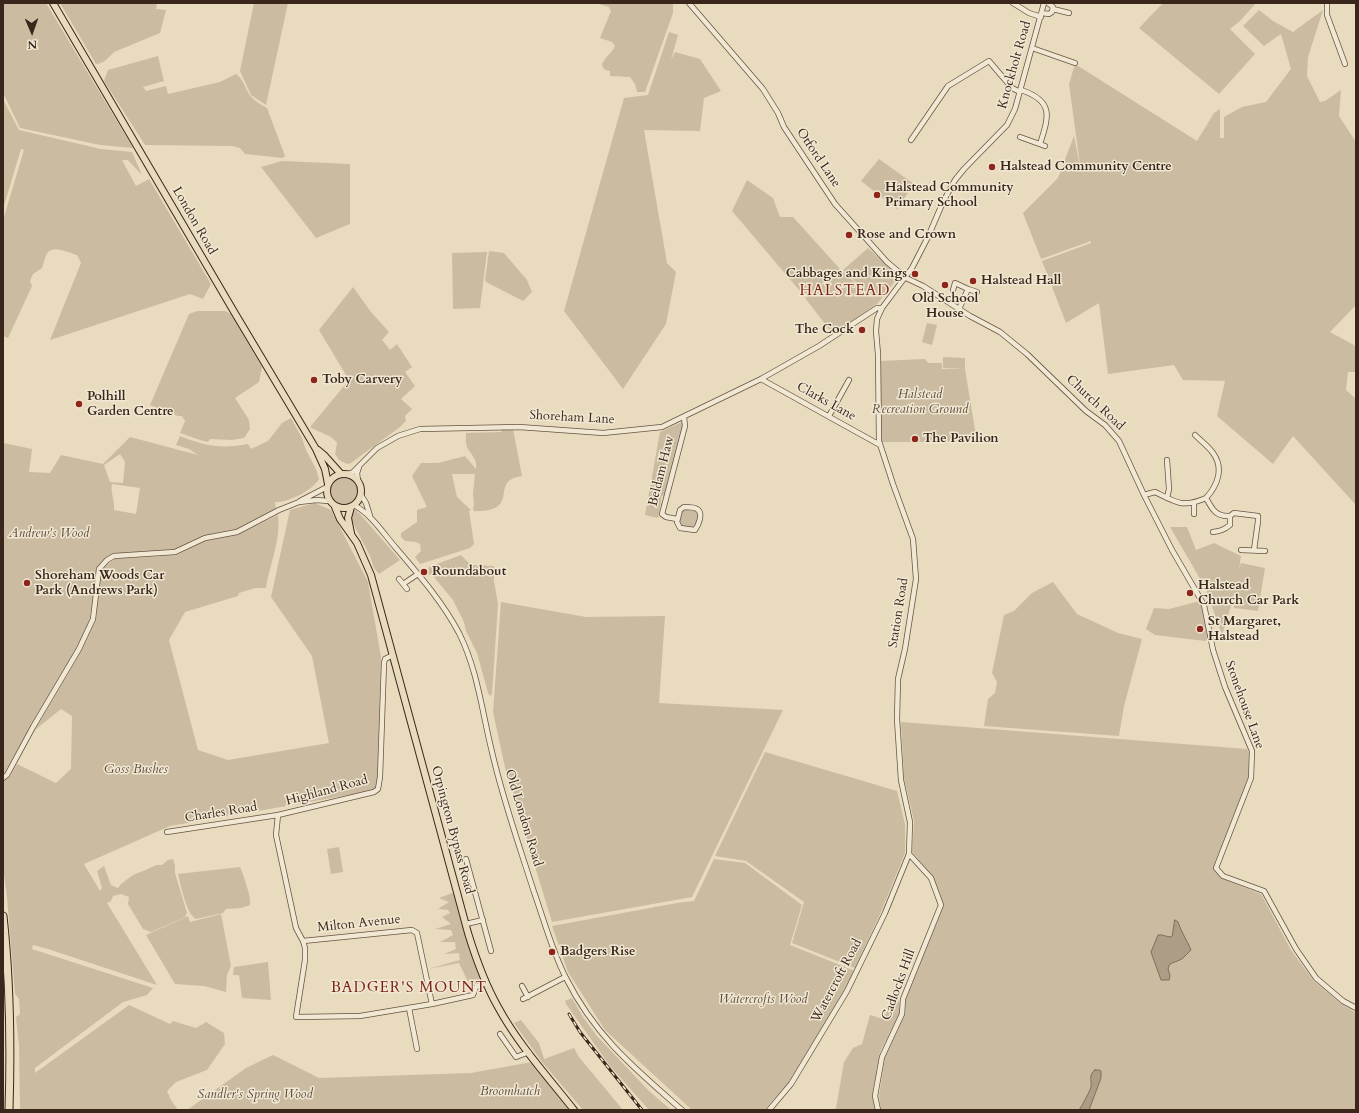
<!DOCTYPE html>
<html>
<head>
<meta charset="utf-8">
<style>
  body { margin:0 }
  #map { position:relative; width:1359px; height:1113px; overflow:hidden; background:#e9dbbd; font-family:Cardo,serif }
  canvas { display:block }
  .frame { position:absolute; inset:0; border:4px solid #3a261b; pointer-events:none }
  .north { position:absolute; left:12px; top:12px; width:40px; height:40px; -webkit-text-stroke:3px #f1e8d4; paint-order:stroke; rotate:178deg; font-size:11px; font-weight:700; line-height:16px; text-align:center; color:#3a261b }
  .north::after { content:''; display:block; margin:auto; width:14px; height:18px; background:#3a261b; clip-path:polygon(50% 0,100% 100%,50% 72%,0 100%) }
</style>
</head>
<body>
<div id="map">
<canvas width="1359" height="1113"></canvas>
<div class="frame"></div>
<div class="north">N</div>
</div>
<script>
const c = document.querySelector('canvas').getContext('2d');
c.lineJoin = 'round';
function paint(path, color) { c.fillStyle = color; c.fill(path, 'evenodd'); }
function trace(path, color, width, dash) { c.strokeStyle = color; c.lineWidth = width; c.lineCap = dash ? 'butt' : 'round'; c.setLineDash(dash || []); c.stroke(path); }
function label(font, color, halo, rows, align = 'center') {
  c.font = font + ' Cardo,serif'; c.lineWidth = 3; c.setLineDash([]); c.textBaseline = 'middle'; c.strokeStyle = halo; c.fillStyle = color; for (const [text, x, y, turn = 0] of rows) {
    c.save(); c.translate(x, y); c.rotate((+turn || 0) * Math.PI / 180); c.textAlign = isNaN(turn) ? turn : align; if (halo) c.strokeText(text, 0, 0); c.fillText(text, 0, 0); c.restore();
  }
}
paint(new Path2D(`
  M3,3H46L133,148L100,145L20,128L3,93Z
  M60,3H157L156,9L166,10L160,33L114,52L105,61L101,63L96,64Z
  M254,3H288L266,105L251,95L240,71Z
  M595,3H673V13L645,92H637L635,84L630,77L610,76V71C605,70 603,69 602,64C605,57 612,53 615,46L612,42L600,38L611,11L609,7Z
  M1163,3H1256L1240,21L1230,29L1255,54L1219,94L1139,28Z
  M1259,10L1273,21L1293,32L1323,10L1308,57L1307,76L1320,102L1325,101L1341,90L1339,116L1356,142V305L1330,332L1354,345L1356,348V372H1348L1346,390L1356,399V505L1293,436L1273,464L1217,416L1225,381L1183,380L1174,365L1108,374L1099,303L1066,323L1042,261L1091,243V241L1041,259L1023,213L1058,178L1074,136L1081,172L1069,84L1075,64L1197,141L1214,113L1220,109V138H1224V117L1242,107L1266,102L1291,69L1281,34L1264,46L1243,26Z
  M669,32L678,35L671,60L675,52L700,59L721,91L704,98L700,131L644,130L667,263L676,272L666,324L623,389L564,311L624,98L648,95Z
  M158,56L164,81L143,87L146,91L166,86L168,94L220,82L236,74C243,79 245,87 249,94C253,100 260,104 267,108L285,156L283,158L245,154L240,148L232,146L145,145L104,81L108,70Z
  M3,99L19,130L101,149L132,152L142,175L128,160H122L136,186L149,179L211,284L203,299L190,294L50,340L81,263L77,255C70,253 54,245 48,252C45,256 44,263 42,268L33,274L30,281L32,286L8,338L3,336V220L24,150L21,149L3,209Z
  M879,159L914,184L897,209L861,181Z
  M282,161L350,164V224L316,238L261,167Z
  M747,180L773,198L780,217H793L840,269L805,297L732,211Z
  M868,248L899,276L878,303L843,270Z
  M489,251L504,253L527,280L532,292L523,301L486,282L485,280Z
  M487,252L480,308L453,309L452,253Z
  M841,270L878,303L833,334L805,298Z
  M353,287L371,312L389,332L382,340L390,350L397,344L412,367L405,372L415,386L401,399L412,409L405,416L406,421L400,427L351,463L347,464L339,460L335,454L337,443C331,434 319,433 310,427L349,380L319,330Z
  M197,311H225L231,314L262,367L259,382L235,398L249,420L250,429L244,438L232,440L210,439L208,442C198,440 190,436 180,433L185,421L182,416H178L150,405L189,314Z
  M927,323L937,325L932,345L922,342Z
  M943,357L965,358V369L943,368Z
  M925,359L928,363H942V369H965L977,442H882L879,361Z
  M291,418L302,438L306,450L316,469L319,479C313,490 288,503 275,502L276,509L237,529L204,536L176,549L114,555C106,558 100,562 97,570L90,618L79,645L35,718L3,775V443L32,449L29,472L50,473L61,455L103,464L130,437L198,455L189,449L176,445L180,436C205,446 221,449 248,444L251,449L268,441L282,423ZM120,454L125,462L123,483L110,482L104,465ZM112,484L140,488L136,514L114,510C115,500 110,492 112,484Z
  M684,421L666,494L661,497V503L658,518L645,515L660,432Z
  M501,429H513L522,476C519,477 515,477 512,479C495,488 517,512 474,511L473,509L474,505L473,494L475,474H452L457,497L471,510L469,511L474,544L470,548L420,564L415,557L421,551L420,544L416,542L405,541L401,537V533L417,522V510L427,507L412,476L421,463H438L465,456L476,469C477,459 473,457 468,449C465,444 466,438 466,433L502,432Z
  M330 492a14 14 0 1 1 28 0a14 14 0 1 1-28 0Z
  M315,503L331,510L368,582L381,657L377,790L258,811L170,826L84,864L100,891L102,888L97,871L104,866L111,885L118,888L121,884L133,875L148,869L156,865H162L168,860L173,859L175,866V873L187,913L185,917L151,932L143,929L128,904L129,897L121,894L113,896L111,901L107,903L157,985L48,949L33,945L32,949L153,988L147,995L123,1002L35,1068V1073L129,1005L170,1024L173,1021L196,1028L206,1022L224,1033L225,1044L207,1070L176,1082L167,1091L171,1100L178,1110H20L19,1046L16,1017L20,1014L19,999L15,994L7,897L3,866V782L10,777L17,764L56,783L71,769L72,716L61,709L35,730L82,650L96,620L101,570L114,559L176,555L205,541L239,534L278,515C281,540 270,563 266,588H255L239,593L238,596L185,612L169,640L198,750L228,760L329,743L312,656L271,597L290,510Z
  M685,509L695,511L698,513C699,527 691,535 679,524L682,511Z
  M353,510H358L357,512L360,514L400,560L379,574L374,568L370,556L353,523L351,519Z
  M1170,527H1187L1196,550L1214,543L1241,556L1239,569L1241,563L1265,568L1258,611L1234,608L1235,593L1222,635L1206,589Z
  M461,555L471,565L494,566V581L498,604L492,694L490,696L488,693L477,653L466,631L464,622L453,600L433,576L428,574L429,567Z
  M1053,582L1077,614L1118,633L1142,639L1124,706L1119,736L984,726L988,699L995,693L997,682L992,673L1004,615L1014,611L1032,593Z
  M1200,601L1203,607L1208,640L1205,641L1155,635L1146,629L1154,608L1169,609Z
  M501,602L586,617L665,616L659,703L783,710L692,897L552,922L506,772L493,712Z
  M901,722L1247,749L1249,753L1248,778L1213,868L1221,878L1261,894L1291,950L1313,980L1340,1003L1356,1013V1110H881L879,1096L885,1057L905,1015L906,999L944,905L933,876L912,852L914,821L904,778Z
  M765,752L897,791L905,824V853L881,912L855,968L792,943L804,902L746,861L715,856Z
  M339,847L343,872L331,874L327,849Z
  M714,859L745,863L802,905L790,945L855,971L814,1043L788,1083L764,1110H692L605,1030L568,972L552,926L677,903L694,901Z
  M240,867C243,874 252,899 250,905L241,908L226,909L223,913L196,919C186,914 181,885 178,874Z
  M455,892L481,981L473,985L472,990L459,963L428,969L460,960L459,953L444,954L456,949L455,942H440L453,935L451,930L435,929L451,924L442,917L450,913L448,910L438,909L449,902L439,898Z
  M221,914L231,966L227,975L226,992L204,986L175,984L146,935L188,916L190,922Z
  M268,962L271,1000L242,998L239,975H233L234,967Z
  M572,998L583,1017L597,1036L649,1091L671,1110H649L610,1066L566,1004L565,1001Z
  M894,999L899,1001L900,1013L880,1052L872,1096L875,1110H834L836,1108L844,1062L853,1048L862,1044L870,1015L883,1019Z
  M521,1020L539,1043L544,1059L574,1048L579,1057L623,1110H583L542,1062L514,1023Z
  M273,1055L319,1078L471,1073L532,1062L537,1070L569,1110H187L246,1068Z`), '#cbbca1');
const water = new Path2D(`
  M1175,920L1178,922C1181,932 1187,940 1191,950L1182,959L1170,964L1168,968L1170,976L1169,980H1161L1151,952L1158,935C1163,934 1166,937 1171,937L1172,936Z
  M1095,1070H1099L1101,1071V1078L1089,1110H1079C1082,1106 1090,1091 1091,1087C1092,1079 1088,1075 1095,1070Z`);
paint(water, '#ae9d86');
trace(water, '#806d5b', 1);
const minor = new Path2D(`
  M689,3L763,89L778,113L784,127L835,204L887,262L906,278L923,286L970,316L1000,332L1027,354L1086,411L1105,425L1119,441L1144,495L1172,550L1204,605L1213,650L1225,687L1252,751L1251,778L1216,868L1223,876L1264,891L1296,949L1316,978L1343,1001L1356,1008
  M1013,3L1029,13L1041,17
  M1327,3V15L1345,64
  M1053,9L1069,13
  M1042,13L1049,14L1052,12L1053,7L1048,3
  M1032,48L1075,63
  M1021,90C1054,101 1049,116 1040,144
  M1020,137L1045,146
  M911,140L948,86L989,61L1012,88L1020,92
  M968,289L977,292
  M953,290L955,283L968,289L959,309
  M761,379L880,445
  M829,416L849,380
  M1195,435C1201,441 1208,446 1213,453C1224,468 1218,485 1206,498
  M1167,460L1169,489L1167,498
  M347,474L352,473L377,448L398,436L420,429L519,427L603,433L662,427L761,379L819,346L877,308H882
  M358,481L357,473L359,467
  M361,495L366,503L370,516
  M1144,495L1155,492C1177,503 1183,508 1206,498C1212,509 1216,517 1230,516L1234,513L1258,516V521L1254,550
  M300,501L327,487
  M1194,503V514
  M354,505C372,515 383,533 396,548C419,575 442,601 459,633C478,671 482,712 492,752C503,800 519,845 534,892C544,920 552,951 566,978C595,1036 634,1068 682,1110
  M684,507C688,507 694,507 697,509C704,513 698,526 695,530L680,528L677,522L680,510Z
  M677,519L666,517L662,514L685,426L684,417
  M1213,532C1220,531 1224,530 1230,525V516
  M1241,550L1265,551
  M399,579L407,589
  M403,584L418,574
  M393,655L385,659L384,663L380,777L378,789L374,792L278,815L276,835L296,928L303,941L305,948V960L296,1017L360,1016L432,1004L473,995L476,987L486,983
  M3,778L7,775L33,727L79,649L93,619L99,569L107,560L114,556L175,552L205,538L237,532L279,510L299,502L317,500L328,501
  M167,832L278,815
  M466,859L491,951
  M466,924L483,920
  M303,941L412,930L417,933L432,1004
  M522,986L528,997
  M523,999L565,977
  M409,1008L417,1049
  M500,1034L516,1057L529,1052
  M769,1110L791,1084L847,991L885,913L909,854L910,822L901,780L897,719L898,679L905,649L916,579L913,539L893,484L879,441L878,354L876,331L877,319L882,308L912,268L928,237L943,202L955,180L964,169L1007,125L1015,109L1044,3
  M878,1110L875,1096L882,1057L902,1014L903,999L941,905L931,878L909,854`);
const major = new Path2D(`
  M53,3L233,310L316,449L325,469L328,484
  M318,450L324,455L341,474
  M327 491a17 17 0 1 1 34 0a17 17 0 1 1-34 0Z
  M335,507L340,519L357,543L371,575L468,933C476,959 485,984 498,1007C518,1044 548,1077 574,1110
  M351,507L348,518L351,533`);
const highway = new Path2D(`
  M3,916C10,980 11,1045 9,1110`);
trace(minor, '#665344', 6);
trace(major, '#3a261b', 8);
trace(highway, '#3a261b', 9);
trace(minor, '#f1e8d4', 4.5);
trace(major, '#e9dbbd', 6);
trace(highway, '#e9dbbd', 7);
const rail = new Path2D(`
  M569,1014L580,1032L642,1110`);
trace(rail, '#3a261b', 3);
trace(rail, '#f1e8d4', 1.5, [4.5]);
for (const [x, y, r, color] of [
  [992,167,4,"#8f2418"],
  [877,195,4,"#8f2418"],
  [849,235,4,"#8f2418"],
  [915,274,4,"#8f2418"],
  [973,281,4,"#8f2418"],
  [945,285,4,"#8f2418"],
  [862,330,4,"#8f2418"],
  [314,380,4,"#8f2418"],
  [79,404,4,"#8f2418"],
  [915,439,4,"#8f2418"],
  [424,572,4,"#8f2418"],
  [27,583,4,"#8f2418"],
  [1190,593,4,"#8f2418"],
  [1200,629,4,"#8f2418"],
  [552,952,4,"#8f2418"]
]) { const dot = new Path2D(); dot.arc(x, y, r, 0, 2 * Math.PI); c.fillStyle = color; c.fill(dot); trace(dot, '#f1e8d4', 1.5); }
label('13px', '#3a261b', '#f1e8d4', [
  ["Knockholt Road",1015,65,-74],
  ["Otford Lane",818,158,56],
  ["London Road",194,221,60],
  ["Clarks Lane",826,402,29],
  ["Church Road",1095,403,43],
  ["Shoreham Lane",572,418,3],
  ["Beldam Haw",662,471,-76],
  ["Station Road",899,613,-81],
  ["Stonehouse Lane",1244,705,70],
  ["Highland Road",327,791,-15],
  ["Charles Road",221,813,-9],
  ["Old London Road",523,818,73],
  ["Orpington Bypass Road",452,830,75],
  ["Milton Avenue",359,924,-6],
  ["Watercroft Road",837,981,-62],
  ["Cadlocks Hill",899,985,-70]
]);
label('bold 13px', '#3a261b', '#f1e8d4', [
  ["Halstead Community Centre",1000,167],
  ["Halstead Community",885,188],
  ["Primary School",885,203],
  ["Rose and Crown",857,235],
  ["Cabbages and Kings",907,274,"right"],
  ["Halstead Hall",981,281],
  ["Old School",945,299,"center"],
  ["House",945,314,"center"],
  ["The Cock",854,330,"right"],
  ["Toby Carvery",322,380],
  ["Polhill",87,397],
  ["Garden Centre",87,412],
  ["The Pavilion",923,439],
  ["Roundabout",432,572],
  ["Shoreham Woods Car",35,576],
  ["Park (Andrews Park)",35,591],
  ["Halstead",1198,586],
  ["Church Car Park",1198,601],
  ["St Margaret,",1208,622],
  ["Halstead",1208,637],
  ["Badgers Rise",560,952]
], 'left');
label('italic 13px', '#5e4c3c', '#f1e8d4', [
  ["Halstead",920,395],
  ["Recreation Ground",920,410],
  ["Andrew's Wood",49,534],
  ["Goss Bushes",136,770],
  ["Watercrofts Wood",763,1000],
  ["Broomhatch",510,1092],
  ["Sandler's Spring Wood",255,1095]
]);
c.letterSpacing = '1px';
label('15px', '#7a1f14', '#f1e8d4', [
  ["HALSTEAD",845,292],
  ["BADGER'S MOUNT",409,989]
]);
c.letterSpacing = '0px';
</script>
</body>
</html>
